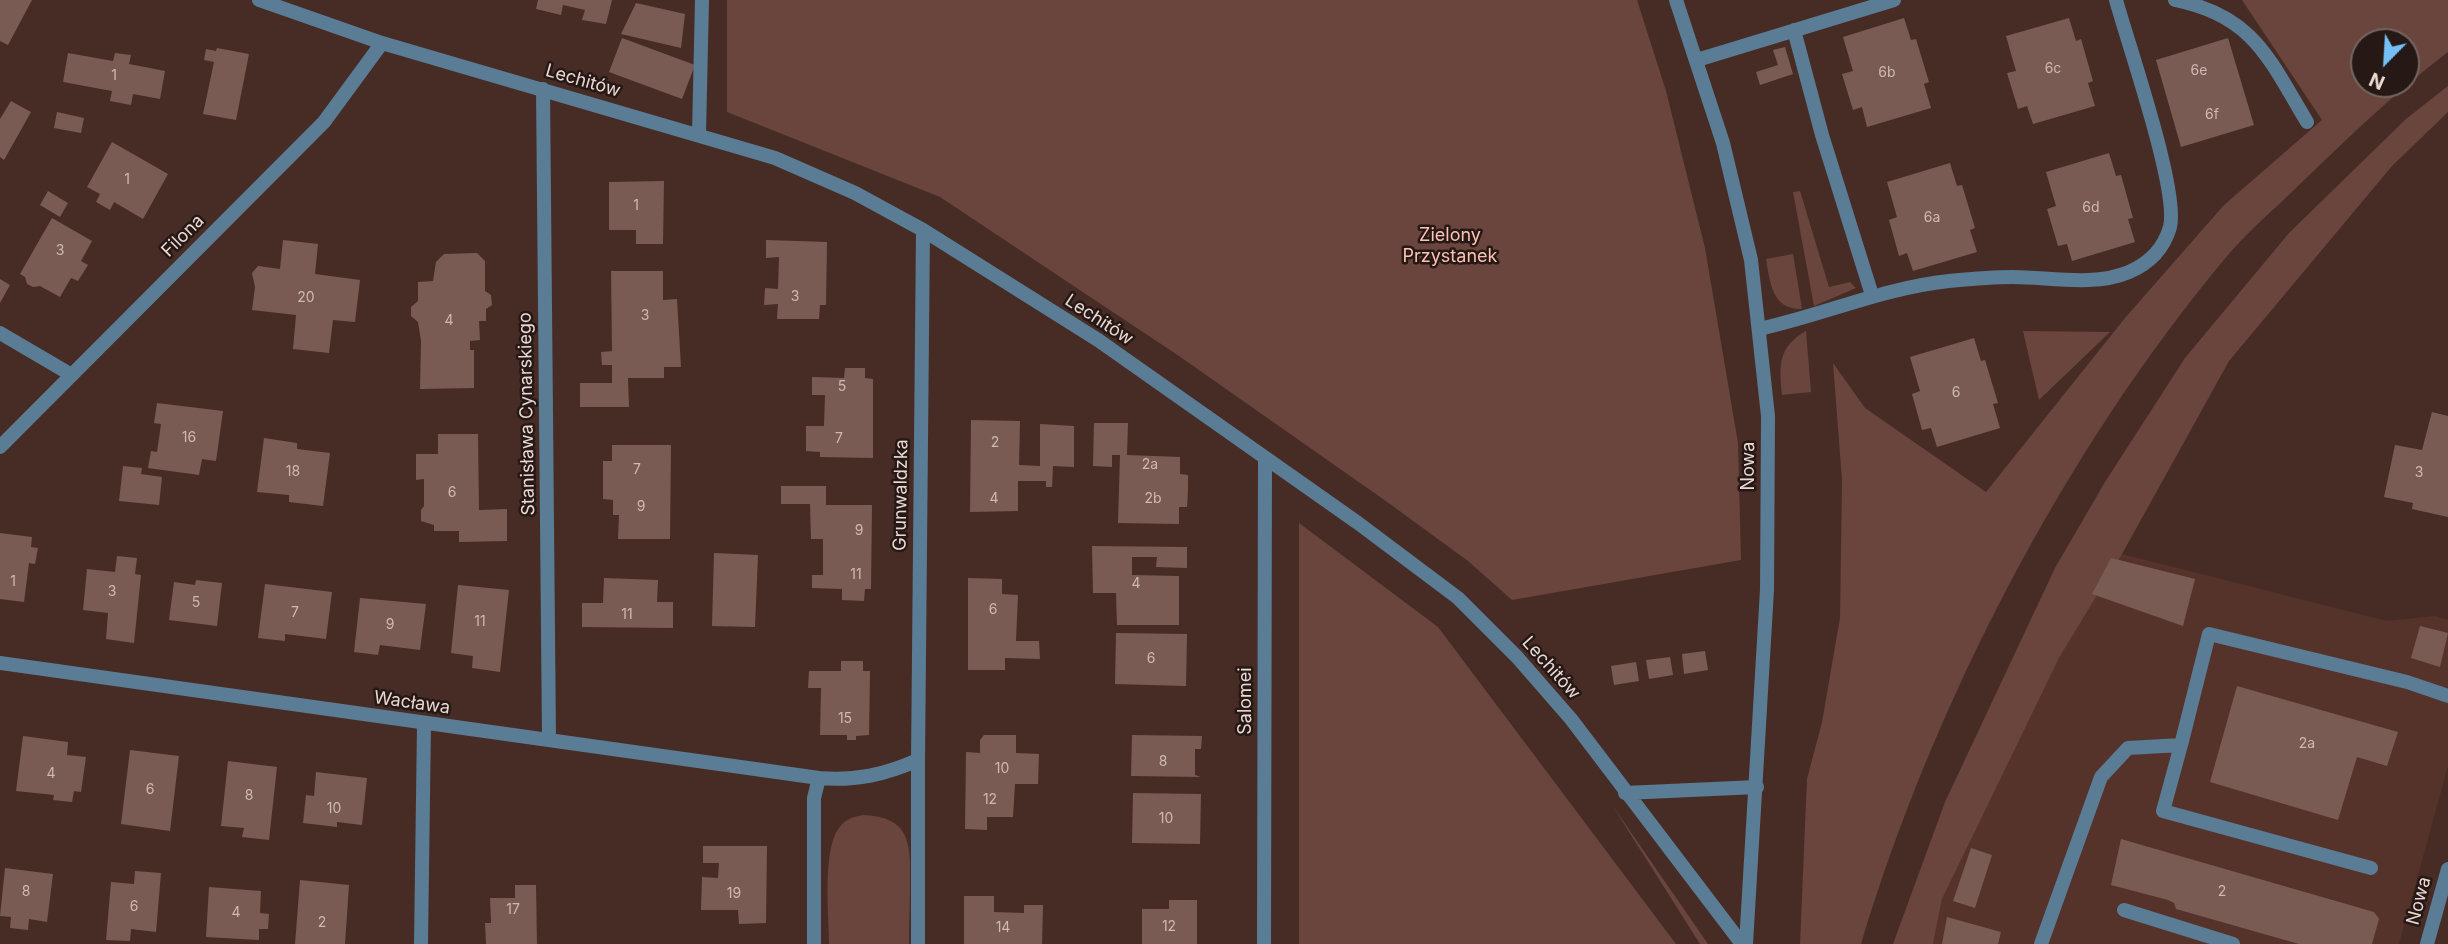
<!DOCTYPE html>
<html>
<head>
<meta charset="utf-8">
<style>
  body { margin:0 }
  #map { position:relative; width:2448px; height:944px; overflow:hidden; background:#472c26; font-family:Inter,sans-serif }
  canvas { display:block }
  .north { position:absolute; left:2350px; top:28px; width:70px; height:70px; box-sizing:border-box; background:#251815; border:2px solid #746561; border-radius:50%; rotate:204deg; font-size:19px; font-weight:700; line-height:28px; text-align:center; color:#ead8d3 }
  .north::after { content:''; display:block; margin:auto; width:24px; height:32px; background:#74c0f6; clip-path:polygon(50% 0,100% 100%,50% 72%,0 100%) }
</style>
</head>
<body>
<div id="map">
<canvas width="2448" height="944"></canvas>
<div class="north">N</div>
</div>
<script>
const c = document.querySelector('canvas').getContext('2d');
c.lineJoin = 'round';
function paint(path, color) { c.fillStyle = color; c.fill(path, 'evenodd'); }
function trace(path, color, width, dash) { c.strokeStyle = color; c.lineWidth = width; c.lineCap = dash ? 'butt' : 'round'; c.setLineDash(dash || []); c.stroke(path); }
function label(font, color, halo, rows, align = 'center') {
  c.font = font + ' Inter,sans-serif'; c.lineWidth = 5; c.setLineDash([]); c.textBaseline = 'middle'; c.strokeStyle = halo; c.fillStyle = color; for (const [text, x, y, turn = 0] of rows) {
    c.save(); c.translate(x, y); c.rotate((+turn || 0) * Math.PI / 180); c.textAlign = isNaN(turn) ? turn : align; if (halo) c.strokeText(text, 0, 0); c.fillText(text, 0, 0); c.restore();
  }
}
paint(new Path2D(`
  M2122,554L2387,621L2435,616L2448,620V766L2399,944H1933L1942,899L1986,805L2059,658Z`), '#55332b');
paint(new Path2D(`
  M727,0H1637L1666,91L1705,248L1738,443L1741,560L1512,600L1468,561L1390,504L1179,356L940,197L727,112Z
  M2242,0H2448V52C2394,93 2347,139 2298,186C2275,209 2249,230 2228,255C2065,449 1934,702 1861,944H1800L1807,779L1822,722L1840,618L1842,480L1833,363L1865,408L1986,492L2125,318L2224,205L2322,120ZM2364,42H2406V84H2364Z
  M2448,86V112L2392,166L2229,361L2122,554L2059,658L1942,899L1933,944H1893L1945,802L2055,568L2105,482L2185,358L2289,233L2406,119Z
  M1800,191L1829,287L1850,282L1856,288L1814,306L1793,192Z
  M1793,254L1802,309C1772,310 1770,282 1766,259Z
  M1806,331L1811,392L1782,395C1779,365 1778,347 1806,331Z
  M2023,331L2110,332L2039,400Z
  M1299,523L1438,627L1676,944H1299Z
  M1612,805L1708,944H1700Z
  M863,815C910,817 911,843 910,883C910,903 909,924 909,944H829C829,916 822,850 839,828C845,819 853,817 863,815Z`), '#69453d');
paint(new Path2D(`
  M0,0H32L8,45L0,41Z
  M538,0H612L606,24L582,20L585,10L563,5L561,15L536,9Z
  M636,3L685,14L681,48L621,34Z
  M1904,18L1911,40L1916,39L1929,82L1924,84L1931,108L1867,127L1862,107L1853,110L1842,74L1853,71L1843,37Z
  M2069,18L2076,41L2081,39L2093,81L2088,83L2095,106L2033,124L2027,106L2018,109L2007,73L2016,71L2006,36Z
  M622,38L695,65L682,99L609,72Z
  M2228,38L2254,125L2181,147L2156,60Z
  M1785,47L1793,74L1760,85L1756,72L1778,65L1773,50Z
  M217,48L249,54L236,120L203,114L214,62L204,60L206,49L216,51Z
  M68,53L113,61L115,53L131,55L129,64L165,71L160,99L133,94L131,105L110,101L112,91L63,82Z
  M11,101L31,112L4,160L0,157V119Z
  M57,112L84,118L81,133L54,128Z
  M112,142L168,174L143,219L114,202L110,210L96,202L100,194L87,187Z
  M2109,153L2116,176L2121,175L2133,218L2128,219L2135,242L2072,261L2067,244L2058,246L2047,209L2056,206L2046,172Z
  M1950,163L1957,186L1962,185L1975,228L1970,230L1977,252L1913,271L1907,253L1899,256L1889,220L1897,217L1887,182Z
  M664,181L663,244H636V230H609V182Z
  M48,191L68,203L60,217L40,205Z
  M52,218L92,241L81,261L88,265L78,281L71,278L60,297L40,286L33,287L27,284L25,277L20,274Z
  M283,240L318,244L315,274L360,280L355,322L333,320L329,353L293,349L296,315L252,310L255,287L252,273L258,266L280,269Z
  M766,240L827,242L826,305H820L819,319H777L778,304L764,305L765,288L778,289L779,257L766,258Z
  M477,253L485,261V291L491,295L492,305L486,309V321H479L480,340L470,341V350H474V388L420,389L421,341L418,322L411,316V307L418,301V282L433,281L436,262L444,254Z
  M611,271H663V300L677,299L681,367H664V378H628L629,407H580V383H612V365H602L601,352L612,351Z
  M0,279L10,285L0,303Z
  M1974,338L1981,361L1985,360L1998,403L1993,404L2000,428L1937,447L1931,428L1922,430L1912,394L1920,391L1910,357Z
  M845,368H865V378L873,379V458L820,457V452L806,451V426H824L825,395H812V377L844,378Z
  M157,403L223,411L216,461L202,459L199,475L148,468L151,451L157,452L161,424L154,423Z
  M2432,412L2448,416V517L2412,509L2413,503L2384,497L2395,445L2422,450Z
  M971,420L1020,421L1019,465L1040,466V424L1074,426V467L1053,466L1052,487H1046V481H1018V511L970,512Z
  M1094,423H1128L1127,455L1180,457V474L1188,475V490L1187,507H1179V524L1118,523L1120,455H1112V467L1093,466Z
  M438,434H478L479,510L507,509V541L459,542V531H434V525L421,521V510L424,506V479L416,480V454H438Z
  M264,438L297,443V449L330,453L323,506L289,502V495L257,492Z
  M612,445H671L670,539H618L619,515H613V500L603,499V461H612Z
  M123,466L142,468L141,474L162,477L159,505L119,501Z
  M781,486H826V505H872L871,589H865L864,601L842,600V589L812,588V575H823V539H811L810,504H781Z
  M0,533L32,537L31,547L38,548L35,564L29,563L24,602L0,599Z
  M1092,546L1187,547V568L1156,567L1157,557H1132V575L1179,576V625H1117L1116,593H1093Z
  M714,553L758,555L755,627L712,626Z
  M117,556L137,558L135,574L141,575L134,643L106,639L108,613L83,610L87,569L115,572Z
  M2111,558L2195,579L2183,626L2092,594Z
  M604,578L658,580L657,602H673V628L582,627V603H603Z
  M968,578L1002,579V594L1018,595L1016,641H1039L1040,659L1005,658V670H968Z
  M196,580L222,583L217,626L169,620L174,582L195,585Z
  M265,584L332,592L326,639L285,634V641L258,638Z
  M458,585L509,590L500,672L472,668L473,656L451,653Z
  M360,598L426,604L420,650L380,645L378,655L354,652Z
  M2420,626L2448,633L2440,667L2411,658Z
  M1116,633L1187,634L1186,686L1115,684Z
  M1705,651L1708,670L1684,674L1682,654Z
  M1670,657L1673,675L1649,679L1646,660Z
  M841,661H863V671H870L869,735L856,736V740H847V735H820L821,688H808L809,671H841Z
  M1636,662L1639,681L1614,685L1611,666Z
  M2237,686L2398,732L2387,766L2357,757L2338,820L2210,782Z
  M984,735H1016V753L1039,754L1038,784H1015L1013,817H987V830L965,829L966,752L980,753V740Z
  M1132,735L1202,736L1201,749H1195V775L1201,777L1131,776Z
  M23,736L68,742L67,755L86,757L81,792L74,791L72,802L53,800L54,795L16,791Z
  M130,750L179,756L170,831L121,824Z
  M228,761L277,767L269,840L242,837L244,828L221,826Z
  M316,772L367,778L362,825L337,822V827L303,823L306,795L314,796Z
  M1133,793L1201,794L1200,844L1132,843Z
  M2121,839L2374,912L2379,919L2372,944H2299L2176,909L2174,903L2168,900L2111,885Z
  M703,846H767L766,923L739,924L738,910H701L702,877L718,878L719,863H703Z
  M1971,848L1992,855L1975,908L1953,901Z
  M5,868L53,874L47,922L29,919L28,930L10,928L11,917L0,916Z
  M135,871L161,873L156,932L131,929L130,941L106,940L111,882L134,884Z
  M300,880L349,885L345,944H295Z
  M515,885H536L537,944H486L485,923H491L490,898H515Z
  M209,887L261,891L260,913L269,914L268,929H259V940L206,937Z
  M964,896H994V912L1024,913V905H1043L1042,944H964Z
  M1169,900H1197V944H1142V909H1169Z
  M1947,917L2001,932L1998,944H1942Z`), '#795b54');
trace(new Path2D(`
  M2175,0C2254,16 2269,59 2307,122
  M1794,30L1822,135L1872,295
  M1697,60L1894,0
  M1759,329C1823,315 1883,288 1949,281C1970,279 1992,277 2013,277C2049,277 2094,287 2129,272C2150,263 2164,248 2170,227C2179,190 2128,44 2116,0
  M2181,745L2163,811L2371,868
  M2124,910L2233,944
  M2041,944L2101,777L2128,748L2181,745L2209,634L2407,682L2448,696`), '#5a7c94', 14);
trace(new Path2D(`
  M259,0L382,43L775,158L855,193L923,230L1098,340L1358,523L1458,598L1517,657L1571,719L1742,944
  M543,89L549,739
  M699,134L702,0
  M0,333L70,374
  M0,447L324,122L382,43
  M0,663L819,778
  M918,760L923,230
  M1625,793L1757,787
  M421,944L424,724
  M814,944V798L819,778C856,781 884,775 918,760V944
  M1264,944L1265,458
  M2427,944L2448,869`), '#5a7c94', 14);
trace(new Path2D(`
  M1676,0L1723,143L1751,260L1768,416L1767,590L1746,944`), '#5a7c94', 14);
label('14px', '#ceb9b3', null, [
  ["6c",2053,69],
  ["6e",2199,71],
  ["6b",1887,73],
  ["1",114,76],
  ["6f",2212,115],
  ["1",127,180],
  ["1",636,206],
  ["6d",2091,208],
  ["6a",1932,218],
  ["3",60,251],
  ["3",795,297],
  ["20",306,298],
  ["3",645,316],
  ["4",449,321],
  ["5",842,387],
  ["6",1956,393],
  ["16",189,438],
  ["7",839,439],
  ["2",995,443],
  ["2a",1150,465],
  ["7",637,470],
  ["18",293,472],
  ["3",2419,473],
  ["6",452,493],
  ["4",994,499],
  ["2b",1153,499],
  ["9",641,507],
  ["9",859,531],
  ["11",856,575],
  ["1",13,582],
  ["4",1136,584],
  ["3",112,592],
  ["5",196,603],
  ["6",993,610],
  ["7",295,613],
  ["11",627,615],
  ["11",480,622],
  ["9",390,625],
  ["6",1151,659],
  ["15",845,719],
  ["2a",2307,744],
  ["8",1163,762],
  ["10",1002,769],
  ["4",51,774],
  ["6",150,790],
  ["8",249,796],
  ["12",990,800],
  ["10",334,809],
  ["10",1166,819],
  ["8",26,892],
  ["2",2222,892],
  ["19",734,894],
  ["6",134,907],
  ["17",513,910],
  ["4",236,913],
  ["2",322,923],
  ["12",1169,927],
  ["14",1003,928]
]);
label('18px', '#ead8d3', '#251815', [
  ["Lechitów",583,81,16],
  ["Filona",183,236,-45],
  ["Lechitów",1099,320,33],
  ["Stanisława Cynarskiego",527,414,-91],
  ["Nowa",1749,466,-90],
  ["Grunwaldzka",901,495,-89],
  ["Lechitów",1551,668,48],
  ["Salomei",1246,701,-90],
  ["Wacława",412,703,8],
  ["Nowa",2419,901,-75]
]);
label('18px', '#fec2b4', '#251815', [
  ["Zielony",1450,236],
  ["Przystanek",1450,257]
]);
</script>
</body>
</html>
